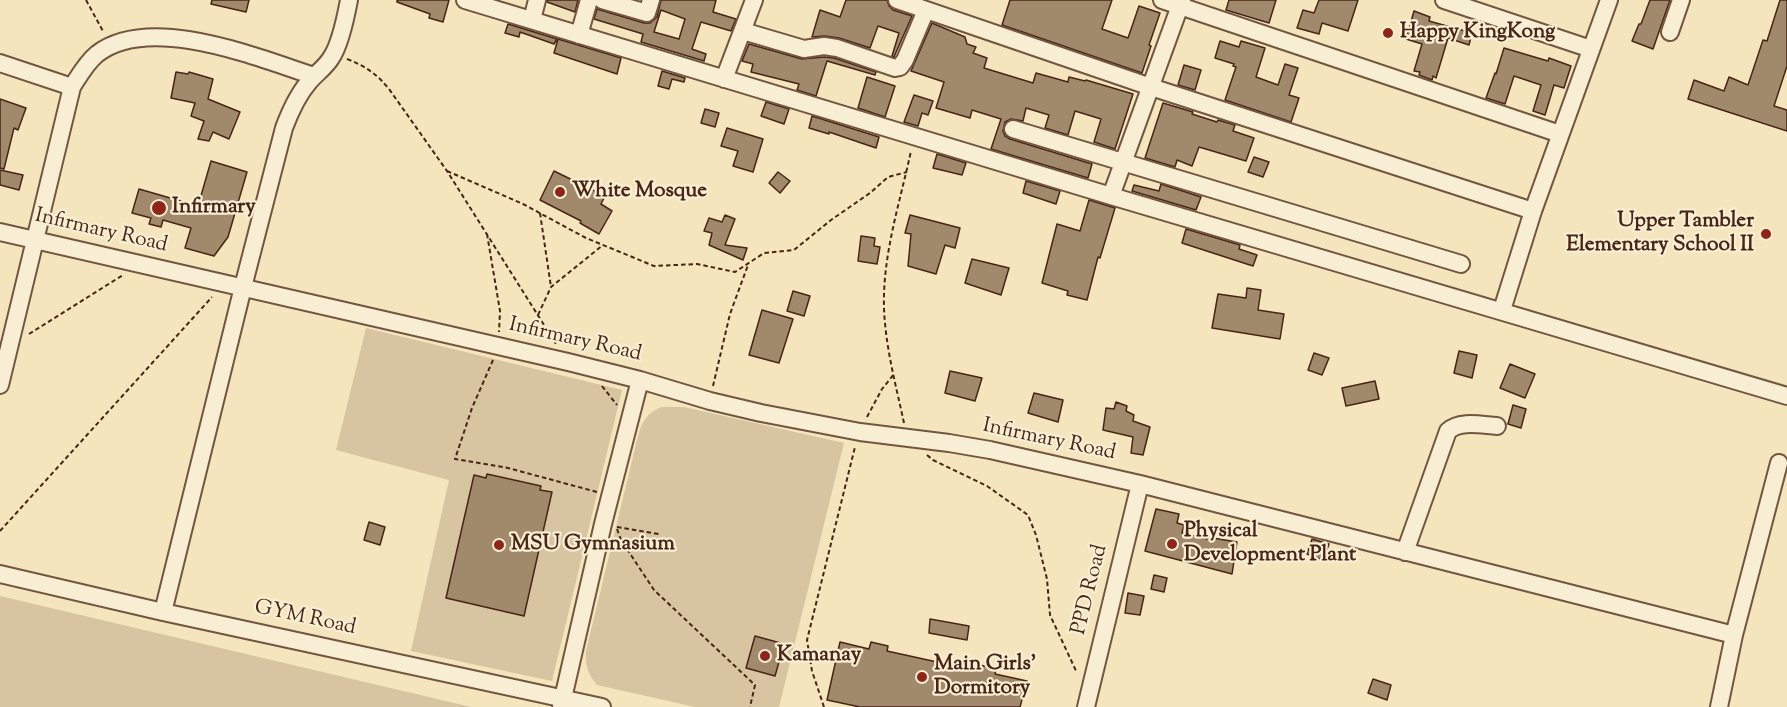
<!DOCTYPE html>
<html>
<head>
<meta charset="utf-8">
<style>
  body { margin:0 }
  canvas { display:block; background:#f4e5bc }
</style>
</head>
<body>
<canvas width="1787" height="707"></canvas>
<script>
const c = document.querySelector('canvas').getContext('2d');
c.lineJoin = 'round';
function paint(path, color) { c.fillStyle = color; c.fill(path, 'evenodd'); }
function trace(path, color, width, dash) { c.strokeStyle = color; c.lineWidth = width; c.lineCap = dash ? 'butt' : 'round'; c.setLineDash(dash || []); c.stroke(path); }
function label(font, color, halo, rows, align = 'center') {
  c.font = font + ' "Sorts Mill Goudy",serif'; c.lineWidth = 4.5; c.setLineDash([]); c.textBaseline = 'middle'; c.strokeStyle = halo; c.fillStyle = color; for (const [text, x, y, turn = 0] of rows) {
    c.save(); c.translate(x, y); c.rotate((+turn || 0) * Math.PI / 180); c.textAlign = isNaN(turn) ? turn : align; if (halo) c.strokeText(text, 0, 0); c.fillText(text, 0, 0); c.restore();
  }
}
paint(new Path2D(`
  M366,328L622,390L552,681L411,651L449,480L336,450Z
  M662,407H684L844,443L779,707H695L597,685C588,674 585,666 586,651L638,436C642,422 647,412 662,407Z
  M0,596L471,707H0Z`), '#d7c4a0');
const building = new Path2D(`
  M212,0H249L246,12L211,4Z
  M397,0H449L443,22L429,18L430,14L397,2Z
  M547,0H578L575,12L547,2Z
  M661,0H716L713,12L736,19L731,31L701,22L692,49L706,54L704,61L641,42L643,34L594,19L597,9L644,23H650L657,17ZM661,10L685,19L679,39L654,32Z
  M846,0H887L889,6L893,10L912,16L894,57L892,56L899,33L878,26L870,48L839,38L825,36L812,37L820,10L840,17Z
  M1010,0H1112L1102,29L1128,38L1139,6L1160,13L1149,45L1151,46L1142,73L1002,25Z
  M1229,0H1276L1269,23L1226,10Z
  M1319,0H1358L1348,31L1322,23L1319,34L1297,28L1303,10L1314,13Z
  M1650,0H1670L1653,49L1632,41L1639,24H1641Z
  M1780,0H1787V66L1774,106L1787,110V131L1688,99L1694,80L1724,91L1729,77L1748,85L1763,40L1767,41Z
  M1414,11L1430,17L1429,21L1472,33L1469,45L1448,38L1436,78L1433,76L1432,80L1419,75L1420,72L1414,71L1422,44L1406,39Z
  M932,23L965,37L967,44L976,47L973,53L987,58L984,68L1033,83L1036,73L1068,82L1069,77L1085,81L1086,80L1133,94L1115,149L1094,142L1101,119L1075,111L1068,135L1045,128L1049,115L1026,108L1023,121L1011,119L1005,122L1003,131L1005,136L1010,139L1092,164L1088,178L991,149L1001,119L972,110L970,118L936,108L944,82L911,71Z
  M508,24L557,39L554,44L520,32L519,37L505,33Z
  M558,39L621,58L617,74L554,53Z
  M1220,41L1239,47L1241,41L1265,48L1256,77L1278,85L1285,64L1298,68L1289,95L1299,98L1291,122L1225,100L1236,67L1233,66L1234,64L1215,58Z
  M749,44L802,59L824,57L834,58L876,72L875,75L827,61L816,96L797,90L799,84L751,72L753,64L742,61Z
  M1504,48L1548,61L1549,58L1571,66L1564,88L1554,85L1545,115L1533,111L1541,85L1514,76L1505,104L1486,98L1495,73L1496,74Z
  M1184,65L1201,70L1195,90L1178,85Z
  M662,71L685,78L684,82L672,79L669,89L658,86Z
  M176,72L188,74L189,72L213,79L208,99L240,112L229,139L213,132L209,141L198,139L204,121L191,116L195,103L171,98Z
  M867,77L895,86L885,117L858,108Z
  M914,95L933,101L928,115L922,113L918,126L904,122Z
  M0,99L26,108L18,130L14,128L4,169L0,168Z
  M766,102L789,109L784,124L761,116Z
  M1163,103L1193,112L1192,114L1217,122L1218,120L1235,125L1233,131L1254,138L1246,161L1199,147L1192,166L1177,160L1175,167L1145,158Z
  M705,109L719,113L715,127L701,123Z
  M812,116L879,137L876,148L829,132V134L809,128Z
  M727,128L763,139L753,172L733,166L738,151L721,146Z
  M937,154L966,163L962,175L933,168Z
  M1254,157L1269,162L1263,177L1248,172Z
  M211,161L247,172L228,237L214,256L185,248L191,228L163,220L161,227L149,224L151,218L132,213L139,189L198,206Z
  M0,170L23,175L19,190L0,185Z
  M554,171L605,196L601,204L612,211L599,234L580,223L581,221L540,200Z
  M778,172L790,181L780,193L769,183Z
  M1026,181L1060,191L1056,204L1023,193Z
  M1161,184L1201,197L1196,210L1132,191L1134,185L1159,191Z
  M1089,200L1115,208L1100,258L1098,257L1087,300L1067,295L1068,291L1042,283L1057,224L1080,231Z
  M725,215L735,219L725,245L747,248L743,260L709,245L712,233L704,231L709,218L722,222Z
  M910,215L960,228L955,248L945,245L936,274L908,266L911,234L905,233Z
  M1186,229L1240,245L1239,249L1257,255L1253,266L1182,243Z
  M861,236L875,238L874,246L880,247L877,264L858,261Z
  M972,259L1009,268L1001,295L965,283Z
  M1247,288L1261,290L1258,310L1284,314L1280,339L1212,328L1218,294L1246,298Z
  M793,291L810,296L804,316L787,311Z
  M762,310L793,319L779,363L749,355Z
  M1459,351L1477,355L1472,378L1454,373Z
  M1314,353L1329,358L1322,375L1308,370Z
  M1510,364L1535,374L1525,398L1500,388Z
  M950,371L982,378L975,401L945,393Z
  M1375,381L1379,399L1346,406L1342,388Z
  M1034,393L1063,400L1058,422L1028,413Z
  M1116,402L1127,406L1126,411L1134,415L1133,421L1150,427L1143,455L1131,453L1133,437L1103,430L1106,408L1114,409Z
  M1513,405L1526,409L1521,428L1508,424Z
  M487,474L541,486L540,490L552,492L524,616L446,598L474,475L486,478Z
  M1156,509L1179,514L1177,523L1184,525L1182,533L1207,539V537L1237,542L1232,574L1145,551Z
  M369,522L385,527L380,545L364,540Z
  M1312,539L1329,544L1323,560L1307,554Z
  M1154,575L1167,578L1164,592L1151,589Z
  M1128,593L1144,596L1140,615L1125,613Z
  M930,619L969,626L967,640L929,633Z
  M755,636L784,644L775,676L746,668Z
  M840,642L869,649L871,642L888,646L887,651L978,671L980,665L996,669L995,674L1027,681L1020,707H860L827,700Z
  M1373,679L1391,685L1387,700L1368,693Z`);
paint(building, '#a1896c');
trace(building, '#482516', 1.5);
const minor = new Path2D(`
  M465,0L1111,196L1787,396
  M602,0L647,13L651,0
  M897,0L1151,87L1533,211
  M1162,0L1560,134
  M1444,0L1591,49
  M532,20L537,0
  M743,31L804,49L824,46L837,48L895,68L900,67L905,60L926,10
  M1670,32L1681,0
  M579,35L589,0
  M0,63L72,87
  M724,79L754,0
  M1013,129L1461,264
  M1111,196L1182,0
  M0,232L568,362L640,380L710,401L761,413L860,432L949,443L990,450L1140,484L1734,635
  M1502,310L1533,211L1609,0
  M0,385L72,87C79,76 86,63 97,54C150,13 258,58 314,76
  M1405,552L1448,431C1460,420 1481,425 1497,426
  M0,574L163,612L602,707
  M163,612L243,287L284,128C290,112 297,96 308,83C315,74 325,68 331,58C340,45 346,16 349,0
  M561,707L603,524L640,380
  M1086,707L1140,484
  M1719,707L1734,635L1779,463`);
trace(minor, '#735540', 20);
trace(new Path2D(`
  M86,0L104,33
  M347,59C365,66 377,74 389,89L447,171L556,344
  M447,171L523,204L586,238L654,266L697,264L735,272L764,253L794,250L831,220L870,193L888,177L907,172
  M540,213L551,287
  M487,234L500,311L499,332
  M538,315L551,287L603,245
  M29,334L123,275
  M493,360L472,408L455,459L508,468L597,492
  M602,386L617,405
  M713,386L730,314L748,265
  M867,417L882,389L894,374
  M904,423C897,390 888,357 885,323C879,265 899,207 911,151
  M927,455L933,460L987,486L1028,515L1036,535L1047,579L1050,615L1077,673
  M617,527L659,534
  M617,529L621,540L654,590L755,685L750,707
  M0,531L212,297
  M824,707L812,671L807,640L855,447`), '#482516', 2, [4.5, 3]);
trace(minor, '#f8eed3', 16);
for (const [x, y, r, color] of [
  [1388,33,6,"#8f2418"],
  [560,192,6,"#8f2418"],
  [159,208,8,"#8f2418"],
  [1766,234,6,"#8f2418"],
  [1172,544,6,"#8f2418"],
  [499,545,6,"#8f2418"],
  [765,656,6,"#8f2418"],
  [922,677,6,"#8f2418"]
]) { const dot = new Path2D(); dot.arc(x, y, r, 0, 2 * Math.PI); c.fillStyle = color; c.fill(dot); trace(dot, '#f8eed3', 2); }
label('bold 21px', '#482516', '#f8eed3', [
  ["Happy KingKong",1400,33],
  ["White Mosque",572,192],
  ["Infirmary",172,208],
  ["Upper Tambler",1754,222,"right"],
  ["Elementary School II",1754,246,"right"],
  ["Physical",1184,532],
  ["Development Plant",1184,556],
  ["MSU Gymnasium",511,545],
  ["Kamanay",777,656],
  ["Main Girls'",934,665],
  ["Dormitory",934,689]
], 'left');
label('21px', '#482516', '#f8eed3', [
  ["Infirmary Road",101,232,13],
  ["Infirmary Road",575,341,13],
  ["Infirmary Road",1049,441,12],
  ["PPD Road",1091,590,-76],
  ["GYM Road",305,619,12]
]);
</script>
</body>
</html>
